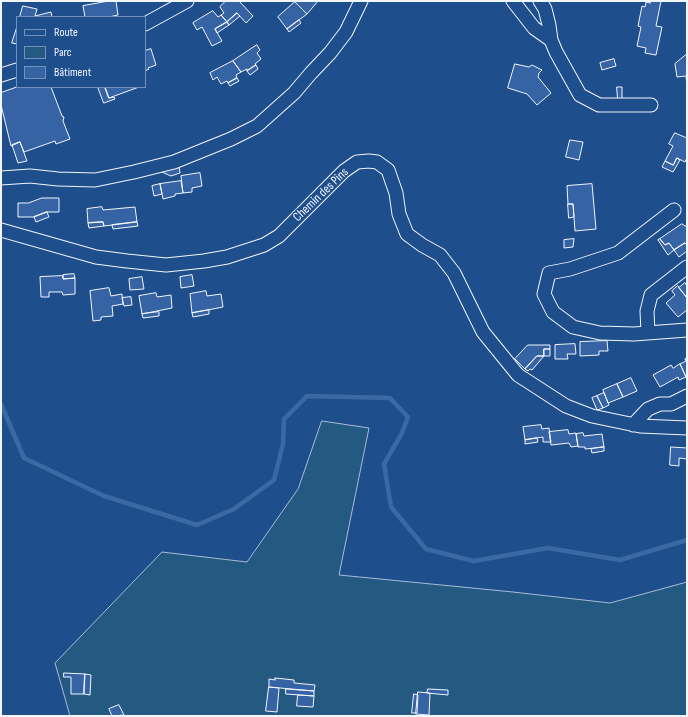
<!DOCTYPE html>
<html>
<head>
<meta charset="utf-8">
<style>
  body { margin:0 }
  #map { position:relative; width:688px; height:717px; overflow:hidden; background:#1f4e8c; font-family:"Sofia Sans Condensed",sans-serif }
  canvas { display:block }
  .frame { position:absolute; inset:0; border:2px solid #f2f6ff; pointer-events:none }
  .legend { position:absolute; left:16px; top:16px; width:130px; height:72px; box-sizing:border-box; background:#1f4e8c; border:1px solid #7391ba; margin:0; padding:5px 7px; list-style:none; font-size:12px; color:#f2f6ff }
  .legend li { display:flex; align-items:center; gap:8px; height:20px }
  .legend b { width:20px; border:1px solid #7391ba }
</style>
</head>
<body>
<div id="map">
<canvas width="688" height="717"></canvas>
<div class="frame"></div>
<ul class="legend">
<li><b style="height:5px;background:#1f4e8c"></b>Route</li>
<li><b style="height:11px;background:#245a82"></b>Parc</li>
<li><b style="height:11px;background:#3563a3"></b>Bâtiment</li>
</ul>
</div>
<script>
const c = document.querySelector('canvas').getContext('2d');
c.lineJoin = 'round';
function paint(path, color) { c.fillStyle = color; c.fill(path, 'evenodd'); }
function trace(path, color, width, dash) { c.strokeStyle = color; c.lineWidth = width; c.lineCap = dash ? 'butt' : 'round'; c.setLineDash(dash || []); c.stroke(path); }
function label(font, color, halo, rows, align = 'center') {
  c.font = font + ' "Sofia Sans Condensed",sans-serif'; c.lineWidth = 3; c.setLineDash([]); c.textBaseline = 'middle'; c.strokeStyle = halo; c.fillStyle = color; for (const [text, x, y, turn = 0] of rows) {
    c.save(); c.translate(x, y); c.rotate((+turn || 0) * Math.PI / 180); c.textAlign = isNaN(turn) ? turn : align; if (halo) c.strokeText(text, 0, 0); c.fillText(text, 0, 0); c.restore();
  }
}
const green = new Path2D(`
  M322,421L369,428L339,575L513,592L610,603L687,582V716H70L55,663L162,552L247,562L298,489Z`);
paint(green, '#245a82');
trace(green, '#a8bbd7', 1);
trace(new Path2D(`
  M1,404L24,458L104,496L197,525L234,509L274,480L283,444L284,419L307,396L390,398L408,417L402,433L384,464L391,507L426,549L474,561L548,548L620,560L687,540`), '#3b69a3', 4.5);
const building = new Path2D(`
  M109,1H116L118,15L109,17H85L83,6Z
  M226,1H239L253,16L246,23L237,13L227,22L221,15L224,13L220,7Z
  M296,1H318L307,14L295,2Z
  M650,1H661L656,26L662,27L656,55L645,53L646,48L637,46L641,27L638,26L642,6L645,7L646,2L650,3Z
  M295,2L307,14L287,29L278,17Z
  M23,6L37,9L35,16L51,12L52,17H20Z
  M213,11L218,17L221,15L227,22L215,29L222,41L212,46L202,27L197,30L193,23Z
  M237,13L240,16L229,25L227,22Z
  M299,20L301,23L289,32L287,29Z
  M227,22L229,25L217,33L215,29Z
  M17,27V44L12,43Z
  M257,45L260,50L257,53L261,59L255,64L256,65L247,71V69L241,72L233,61Z
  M151,49L156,65L148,68L149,69L145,71V51Z
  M687,54V88L686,76L677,77L675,64Z
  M614,59L616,66L602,70L600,63Z
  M233,61L241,72L236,75L237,78L228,83L227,81L221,84L217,77L213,80L210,73Z
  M515,64L529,67L532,65L542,70L539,73L538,77L551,93L537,105L527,94L508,88Z
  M256,65L258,69L250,75L247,71Z
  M237,78L239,81L230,86L228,83Z
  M17,87H51L62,116L64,117L63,121L70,139L56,144L55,141L24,152L20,142L11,146L1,105V93Z
  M98,87H105L109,98L114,97L115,99L104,103Z
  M105,87H139L109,98Z
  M617,87H622V99H618Z
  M675,133L687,138V158L685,162L677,158L673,165L665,161L673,146L669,144Z
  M570,140L583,142L579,160L566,157Z
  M20,142L27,161L18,163L12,145Z
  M677,158L680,160L673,172L662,167L665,161L673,165Z
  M179,166L180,173L171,176L162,172Z
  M200,173L202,186L192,188V192L183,193L181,176Z
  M181,181L183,193L175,194V196L163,199L160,184Z
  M160,184L162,194L154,196L152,186Z
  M592,184L596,229L575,231L573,204H568L567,186Z
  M42,198H59V212H47L34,217H18V203H28Z
  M568,204H573L574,217L569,218Z
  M102,207L103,210L135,207L137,222L104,226L103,222L88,223L87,209Z
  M47,212L49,217L36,222L34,217Z
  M103,222L104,226L89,228L88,223Z
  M137,222L138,226L113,229L112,225Z
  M682,224L687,227V245L685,243L674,250L669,243L665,245L660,239Z
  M574,239L573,247L564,248V240Z
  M660,239L665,245L669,243L674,250L668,255L658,240Z
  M685,243L687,245V251L679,257L674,250Z
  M74,274L75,278L63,279V275Z
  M192,275L194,286L181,288L180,277Z
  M63,276V279L75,278V294L63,295L62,292H49V297H41L40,277Z
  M142,277L144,289L130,290L129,279Z
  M685,283L687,286V298L679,288Z
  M678,286L687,298V310L678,317L666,303L675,295L672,291Z
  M109,288L111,296L122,294L123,304L112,306L113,316L101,317V320L93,321L90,291Z
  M206,291L207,296L221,294L223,307L192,313L190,294Z
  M156,293L157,297L171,295L172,308L142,314L139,296Z
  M131,297L132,305L124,306L122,298Z
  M209,310V314L193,317L192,313Z
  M159,312V316L143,318L142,314Z
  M607,341L608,351H599V355L580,356V342Z
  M575,344L576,354H567L568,359H555V345Z
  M528,345H550V349H544V356H537L525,369L515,359Z
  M544,349H550V356H544Z
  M537,356H544L532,370L530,369L528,371L525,369Z
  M687,358V376L686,377L680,364L686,361L685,359Z
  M680,364L686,377L679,380L678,377L660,387L653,375L671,365L673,368Z
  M631,378L637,391L623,397L617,384Z
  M617,384L623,397L608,403L603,390Z
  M604,393L609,405L603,408L597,396Z
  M597,396L603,408L597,410L592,398Z
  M541,425L542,429L549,428L551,442H543V437L525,440L523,427Z
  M568,430L569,434L576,433L578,446L571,447L569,443L551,445L549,432Z
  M583,433L584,436L602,434L604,447L585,449V447H578L576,434Z
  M537,438L538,442L525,444V440Z
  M604,447V451L592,453L591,449Z
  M671,447L687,448V459L679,458V466L670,465Z
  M64,673L85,674L84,694H71V677H64Z
  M85,674L91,675L90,695L84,694Z
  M275,678L294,680V683L315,685L314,691L269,687V679L275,680Z
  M269,687L279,688L277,712L266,711Z
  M286,689L314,691V696L286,694Z
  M428,689L448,690V695L427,693Z
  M418,692L430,693L429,715L416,714Z
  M414,694L418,695L417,713H412Z
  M298,695L314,696L313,707L297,706Z
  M119,705L124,715L112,716L109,709Z`);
paint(building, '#3563a3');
trace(building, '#f2f6ff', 1);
const street = new Path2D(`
  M513,1L534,28L551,40
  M540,1L545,9L549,25L551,40L556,52L580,95L599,105H651
  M145,24L187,1
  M1,75L17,70
  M1,178L30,176L58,179L95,180L134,172L174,162L231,139L257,126L294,93L311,73L330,53L346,32L361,1
  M674,210L618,253L570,269L549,273L544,294L553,312L573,327L600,333L634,334L687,330
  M1,230L96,257L127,261L166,265L204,261L227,257L264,245L279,236L344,171L357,162L369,161L377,162L388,170L396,193L399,214L407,234L422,245L440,255L454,273L483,332L518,375L566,406L592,416L640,426L687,428
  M648,333L647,311L651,295L687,267
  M633,425L648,409L660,404H671L687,396`);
trace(street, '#f2f6ff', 15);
trace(street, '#1f4e8c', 13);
label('13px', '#f2f6ff', '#1f4e8c', [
  ["Chemin des Pins",321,195,-44]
]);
</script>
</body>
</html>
